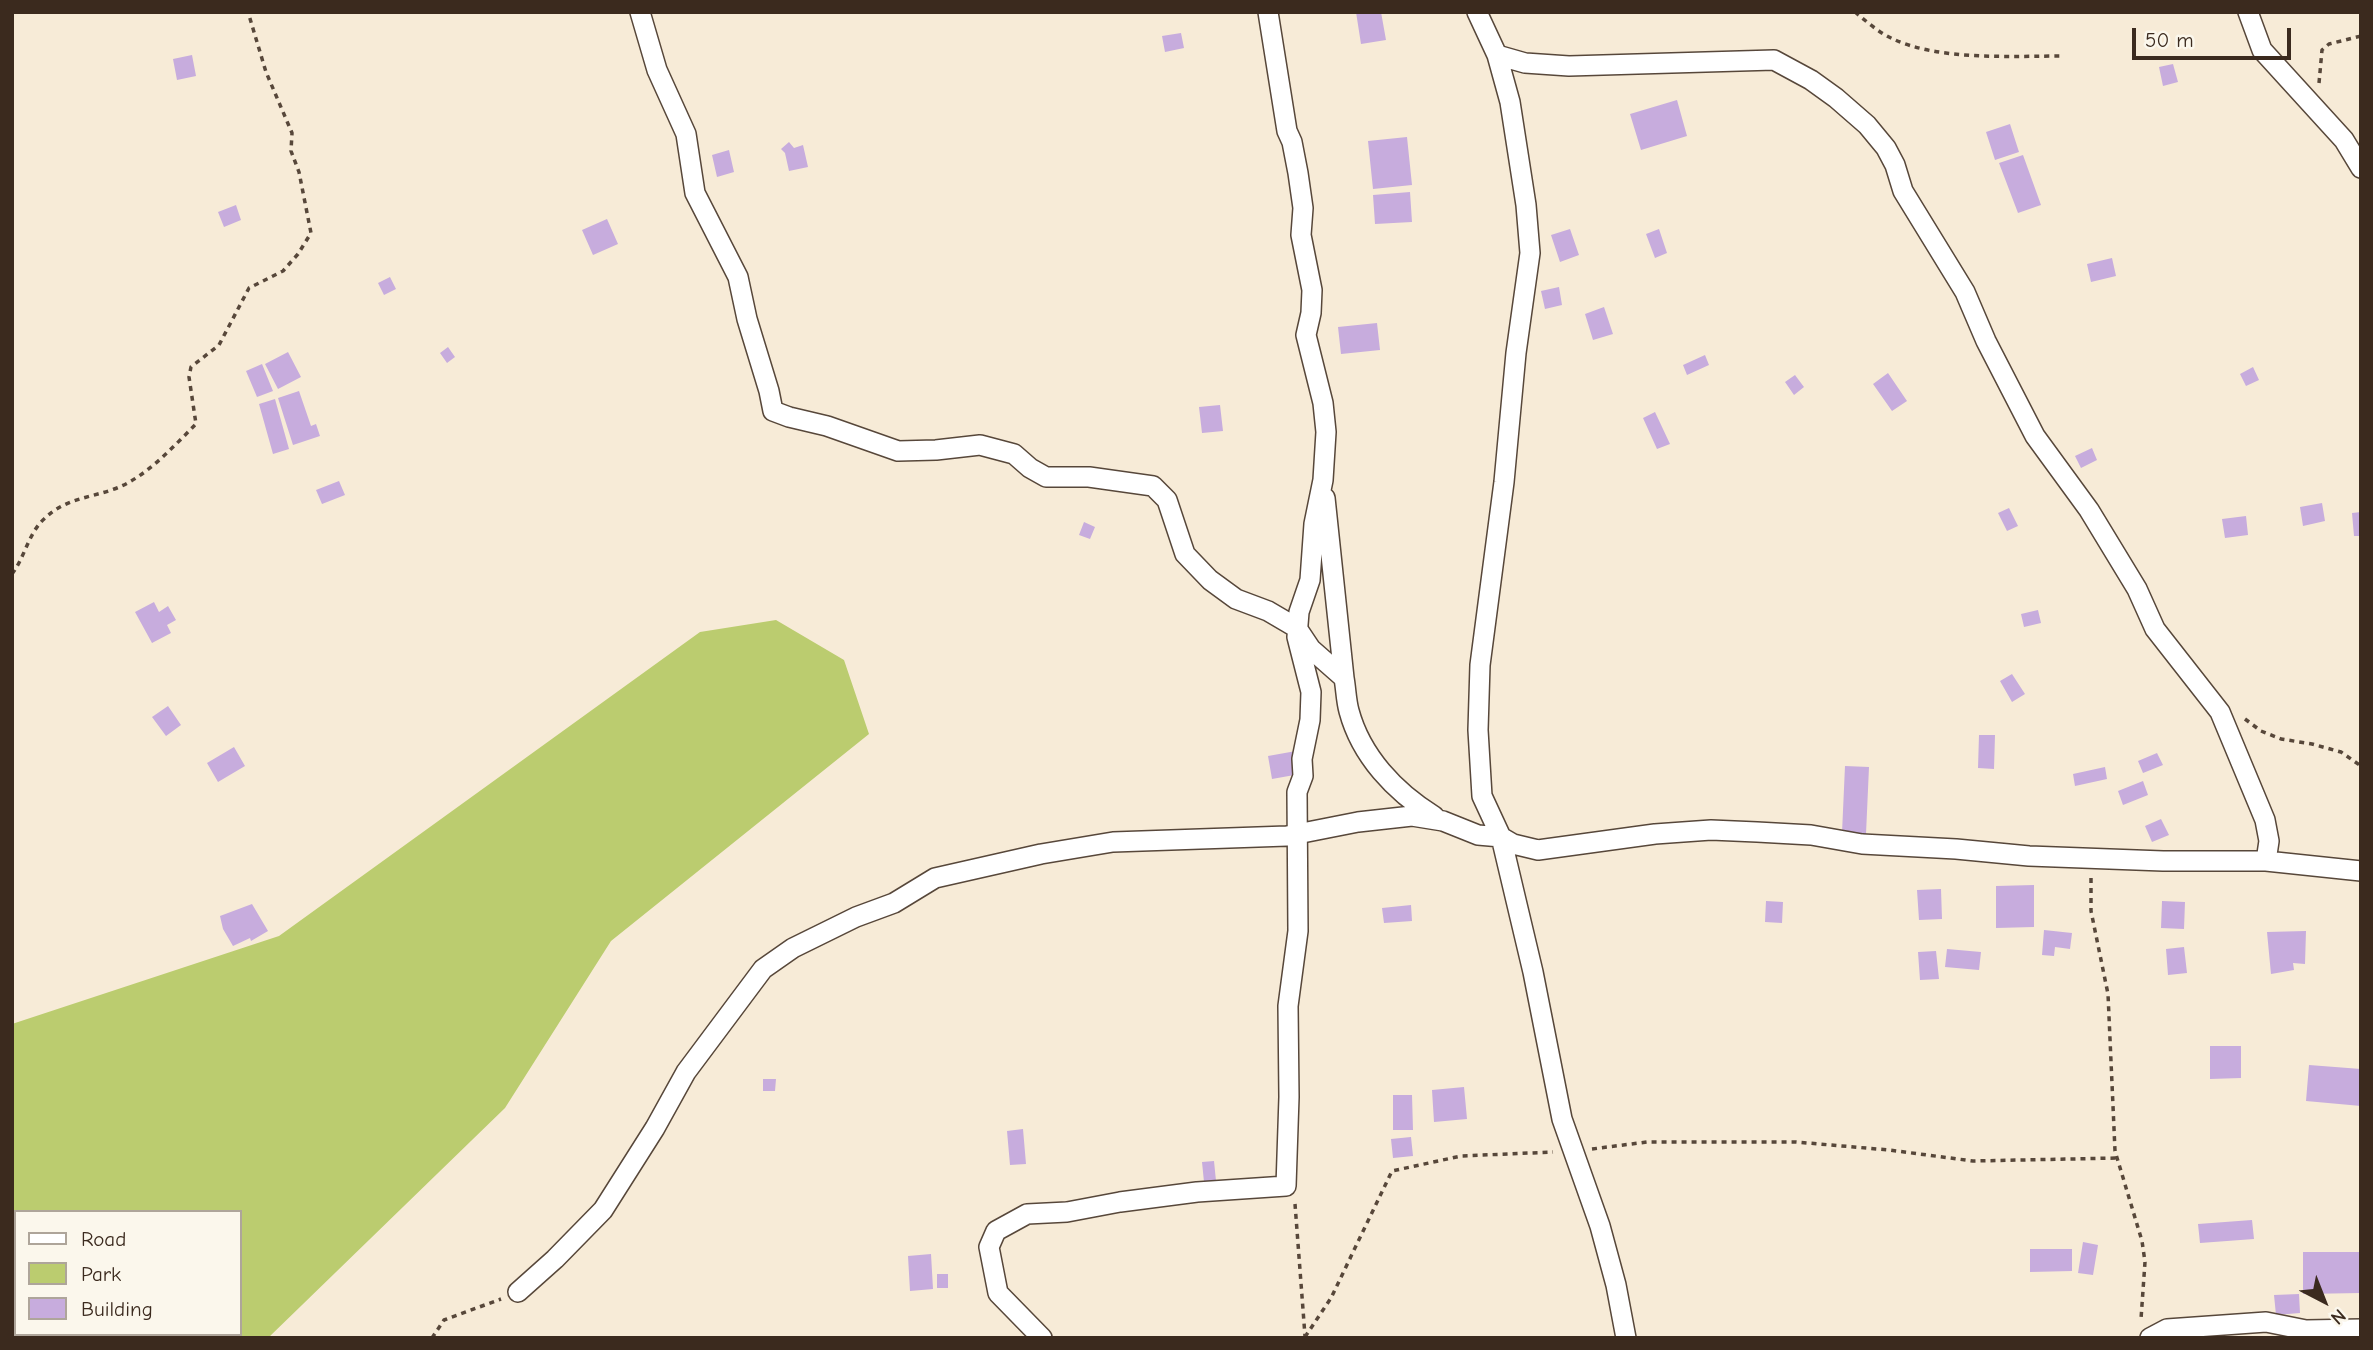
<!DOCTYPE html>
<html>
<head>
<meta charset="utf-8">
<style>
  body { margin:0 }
  #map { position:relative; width:2373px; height:1350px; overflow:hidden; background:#f7ebd7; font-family:"Comic Neue",sans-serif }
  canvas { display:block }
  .frame { position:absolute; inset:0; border:14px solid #3b2a1e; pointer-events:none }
  .legend { position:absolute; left:14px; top:1210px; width:228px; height:126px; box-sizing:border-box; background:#fbf7ec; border:2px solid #aea59a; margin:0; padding:9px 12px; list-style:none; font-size:21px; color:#3b2a1e }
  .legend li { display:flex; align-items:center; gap:14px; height:35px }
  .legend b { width:35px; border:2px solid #aea59a }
  .north { position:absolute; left:2289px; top:1266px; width:70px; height:70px; -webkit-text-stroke:5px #fbf7ec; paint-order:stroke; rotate:138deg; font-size:19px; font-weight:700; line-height:28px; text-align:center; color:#3b2a1e }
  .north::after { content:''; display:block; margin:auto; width:24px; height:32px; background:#3b2a1e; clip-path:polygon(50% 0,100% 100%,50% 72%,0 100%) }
  .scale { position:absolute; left:2132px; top:28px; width:159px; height:32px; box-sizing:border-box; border:4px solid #3b2a1e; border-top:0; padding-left:9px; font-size:21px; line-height:24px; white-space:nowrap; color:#3b2a1e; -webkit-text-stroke:5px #fbf7ec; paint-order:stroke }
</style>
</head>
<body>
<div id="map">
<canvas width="2373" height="1350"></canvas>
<div class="frame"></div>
<ul class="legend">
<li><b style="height:9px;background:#fff"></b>Road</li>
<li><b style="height:19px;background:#bbcc6f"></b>Park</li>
<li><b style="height:19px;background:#c7acdd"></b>Building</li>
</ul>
<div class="north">N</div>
<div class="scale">50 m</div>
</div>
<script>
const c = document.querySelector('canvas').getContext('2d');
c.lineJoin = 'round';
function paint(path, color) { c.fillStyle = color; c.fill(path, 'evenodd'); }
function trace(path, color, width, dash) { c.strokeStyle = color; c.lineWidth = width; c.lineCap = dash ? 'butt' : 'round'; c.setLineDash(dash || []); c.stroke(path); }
paint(new Path2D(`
  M776,620L844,660L869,734L611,941L505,1108L268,1338H12V1024L279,936L700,632ZM16,1212H240V1334H16Z`), '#bbcc6f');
paint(new Path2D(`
  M1356,12H1381L1386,40L1361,44Z
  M1181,33L1184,48L1165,52L1162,36Z
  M192,55L196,76L177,80L173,59Z
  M2173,64L2178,82L2163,86L2159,67Z
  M1677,100L1687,136L1641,150L1630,114Z
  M2010,124L2019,152L1995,160L1986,132Z
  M1407,137L1412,185L1373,189L1368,141Z
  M789,142L794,148L803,145L808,167L789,171L785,153L781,149Z
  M729,150L734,172L717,177L712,155Z
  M2023,155L2041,205L2018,213L1999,163Z
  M1410,192L1412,222L1375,224L1373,195Z
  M236,205L241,220L224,227L218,212Z
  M607,219L618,244L593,255L582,230Z
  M1570,229L1579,255L1560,262L1551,235Z
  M1659,229L1667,253L1655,258L1646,234Z
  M2112,258L2116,276L2091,282L2087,264Z
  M390,277L396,289L384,295L378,283Z
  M1559,287L1562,305L1545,309L1541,291Z
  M1604,307L1613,334L1593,340L1585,314Z
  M1377,323L1380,350L1341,354L1338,327Z
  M448,347L455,357L447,363L440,353Z
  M288,352L301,377L278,389L265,364Z
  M1705,355L1709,365L1687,375L1683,365Z
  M262,364L273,391L257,397L246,371Z
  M2253,367L2259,380L2246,386L2240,374Z
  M1888,373L1907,401L1892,411L1873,384Z
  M1795,375L1804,387L1794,395L1785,382Z
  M299,391L311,426L316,424L320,436L293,445L278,398Z
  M275,399L289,449L273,454L259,404Z
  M1220,405L1223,431L1202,433L1199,407Z
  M1655,412L1670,444L1657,449L1643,418Z
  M2092,448L2097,460L2081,468L2075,456Z
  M339,481L345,495L322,504L316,490Z
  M2322,503L2325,521L2303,526L2300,507Z
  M2009,508L2018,526L2007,531L1998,513Z
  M2361,512V536H2354L2352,513Z
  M2246,516L2248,535L2225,538L2222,519Z
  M1084,522L1095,527L1090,539L1079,535Z
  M154,602L159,612L168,606L176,620L167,625L171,633L152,643L135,612Z
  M2038,610L2041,623L2024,627L2021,614Z
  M2012,674L2025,694L2012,702L2000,681Z
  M168,706L181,725L166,736L152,717Z
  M1979,735H1995L1994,769L1978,768Z
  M234,747L245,766L218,782L207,763Z
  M1296,751L1300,774L1272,779L1268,756Z
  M2157,753L2163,765L2143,773L2138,761Z
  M1845,766L1869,767L1866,834L1842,833Z
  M2105,767L2107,779L2075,786L2073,774Z
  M2143,781L2148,795L2123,805L2118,791Z
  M2161,819L2169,835L2152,842L2145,826Z
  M2034,885V927L1996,928V886Z
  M1941,889L1942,919L1919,920L1917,890Z
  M1766,901L1783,902L1782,923L1765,922Z
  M2162,901L2185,902L2184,929L2161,928Z
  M252,904L268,931L251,941L250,938L233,946L223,929L220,916Z
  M1411,905L1412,921L1384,923L1382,908Z
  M2044,930L2072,933L2070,949L2055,947L2054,956L2042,955Z
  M2306,931L2305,964L2293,963L2294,970L2271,974L2267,932Z
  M2184,947L2187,973L2168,975L2166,949Z
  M1947,949L1981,952L1979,970L1945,967Z
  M1936,951L1939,979L1920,980L1918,952Z
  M2210,1046H2241V1078L2210,1079Z
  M2309,1065L2361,1069V1106L2306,1101Z
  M763,1079H776L775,1091H763Z
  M1464,1087L1467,1119L1434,1122L1432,1090Z
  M1393,1095H1412L1413,1130H1393Z
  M1023,1129L1026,1164L1010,1165L1007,1131Z
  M1411,1137L1413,1156L1393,1158L1391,1139Z
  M1214,1161L1216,1181L1204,1182L1202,1162Z
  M2252,1220L2254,1239L2200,1243L2198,1224Z
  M2083,1242L2098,1245L2093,1275L2078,1273Z
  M2030,1249H2072V1271L2030,1272Z
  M2303,1252H2361V1293L2303,1294Z
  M931,1254L933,1289L910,1291L908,1256Z
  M937,1274H948V1288H937Z
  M2299,1294L2300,1313L2276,1315L2274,1295Z`), '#c7acdd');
const minor = new Path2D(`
  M640,12L657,70L686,134L695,193L738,277L747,319L769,391L773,411L789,417L827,426L898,451L936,450L980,445L1014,454L1030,468L1046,477H1089L1153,486L1167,500L1185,554L1210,580L1236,599L1268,611L1297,628L1311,649L1344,678C1346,689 1346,700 1349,711C1361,756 1395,792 1434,816
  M1477,12L1497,55L1510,102L1526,205L1530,253L1516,353L1504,482L1480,665L1478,730L1482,796L1501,837L1513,844L1538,850L1655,834L1711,830L1757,832L1811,835L1862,844L1956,849L2029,856L2163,861H2266L2361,871
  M2248,12L2262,50L2344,140L2361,168
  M1497,55L1525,63L1569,66L1774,60L1811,80L1836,98L1867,125L1886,148L1895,165L1903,191L1965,292L1986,341L2035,436L2089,510L2137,589L2155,629L2220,712L2265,820L2269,841L2266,861
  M1325,498L1344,678
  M518,1292L555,1259L603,1210L655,1128L686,1072L763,969L793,948L856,917L894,903L935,878L1041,854L1113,842L1287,836L1358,822L1412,816L1443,821L1478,835L1501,837L1533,972L1562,1119L1600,1226L1616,1285L1626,1338
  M1042,1338L998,1293L989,1247L996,1231L1027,1214L1067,1212L1120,1202L1197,1192L1286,1186L1289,1097L1288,1006L1298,931L1297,792L1303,776L1302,759L1310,720L1311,692L1297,637L1299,612L1310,580L1314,524L1323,480L1326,432L1323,403L1306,335L1311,313L1312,290L1301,235L1303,208L1298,173L1292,142L1287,131L1268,12
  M2150,1338L2167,1329L2266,1322L2306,1330L2361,1329`);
trace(minor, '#57473a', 22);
trace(new Path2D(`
  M1855,12C1866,21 1878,32 1891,38C1937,61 2013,56 2064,56
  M2319,83L2322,50L2329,44L2361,36
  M12,574C25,557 28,534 44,519C65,498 91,498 117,488C147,476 173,447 196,424L189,377L191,367L219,345L249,288L283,271L298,254L311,233L299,172L291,151L292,133L266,72L248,12
  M2245,719L2261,731L2281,739L2312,744L2341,752L2361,766
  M2091,878V911L2108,994L2115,1151L2142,1241L2145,1262L2141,1319
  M1592,1149L1647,1142H1796L1889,1150L1973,1161L2118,1158
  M1295,1204L1305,1336
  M1305,1337L1331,1298L1392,1171L1461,1156L1553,1152
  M432,1338L444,1320L501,1299`), '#57473a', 3.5, [5, 5]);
trace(minor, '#fff', 19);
</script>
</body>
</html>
